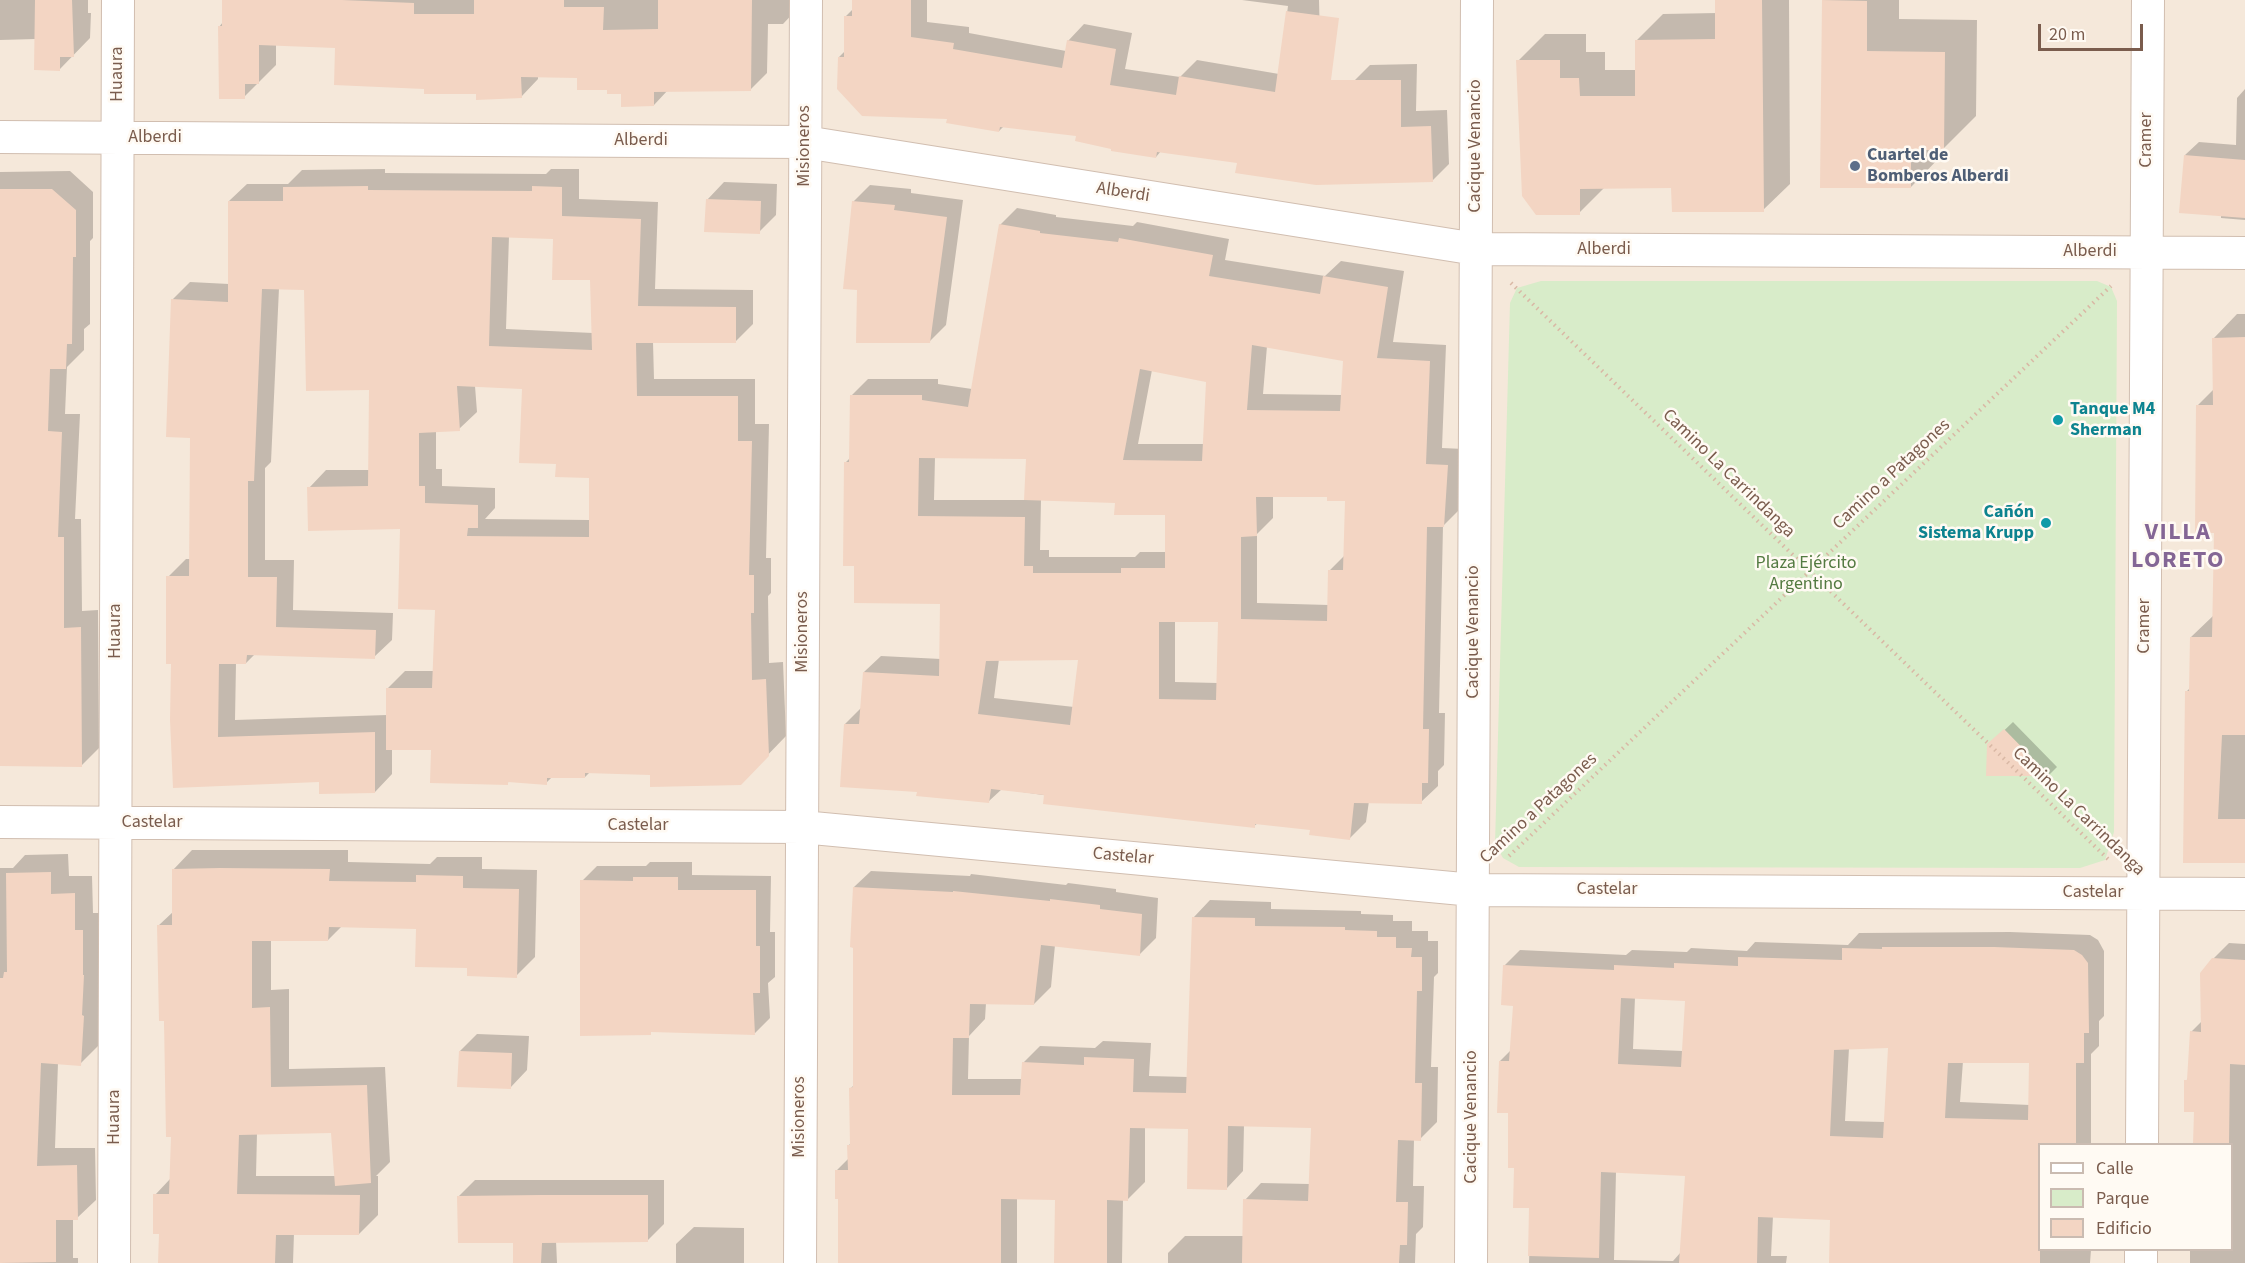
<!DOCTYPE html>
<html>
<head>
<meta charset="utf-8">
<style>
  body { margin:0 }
  #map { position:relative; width:2245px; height:1263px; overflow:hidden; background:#fdf6ec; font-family:"Source Sans 3",sans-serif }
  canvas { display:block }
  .legend { position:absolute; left:2038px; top:1143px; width:195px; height:108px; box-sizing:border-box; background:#fffaf3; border:2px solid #cabbb1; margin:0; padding:8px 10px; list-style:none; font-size:18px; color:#7a5c4d }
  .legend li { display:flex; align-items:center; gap:12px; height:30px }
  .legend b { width:30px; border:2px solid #cabbb1 }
  .scale { position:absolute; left:2038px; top:24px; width:105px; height:27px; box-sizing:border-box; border:3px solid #7a5c4d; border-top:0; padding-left:8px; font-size:18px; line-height:21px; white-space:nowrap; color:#7a5c4d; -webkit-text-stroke:4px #fffaf3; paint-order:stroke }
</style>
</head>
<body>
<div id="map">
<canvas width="2245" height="1263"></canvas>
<ul class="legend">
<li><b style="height:8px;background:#fff"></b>Calle</li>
<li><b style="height:16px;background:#d8ecc9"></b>Parque</li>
<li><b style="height:16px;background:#f3d5c3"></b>Edificio</li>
</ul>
<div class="scale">20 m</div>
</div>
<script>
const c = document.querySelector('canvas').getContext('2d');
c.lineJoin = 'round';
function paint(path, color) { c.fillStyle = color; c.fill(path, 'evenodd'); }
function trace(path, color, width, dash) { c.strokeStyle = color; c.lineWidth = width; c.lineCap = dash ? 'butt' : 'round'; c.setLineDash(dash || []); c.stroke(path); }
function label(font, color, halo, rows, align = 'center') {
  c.font = font + ' "Source Sans 3",sans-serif'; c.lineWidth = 5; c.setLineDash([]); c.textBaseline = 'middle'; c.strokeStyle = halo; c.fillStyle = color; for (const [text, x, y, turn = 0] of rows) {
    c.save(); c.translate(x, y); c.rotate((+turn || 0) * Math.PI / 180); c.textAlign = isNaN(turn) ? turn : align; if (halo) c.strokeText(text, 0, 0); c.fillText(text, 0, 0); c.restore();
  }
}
paint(new Path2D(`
  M0,0H2245V1263H0ZM2040,1144H2232V1250H2040Z`), '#f5e8da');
paint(new Path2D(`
  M1541,281H2097L2111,287L2117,301L2114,832L2105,860L2080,868L1519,867L1503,858L1495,844L1510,303L1517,288Z`), '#d8ecc9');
paint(new Path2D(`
  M0,0H88V13H91L90,38L60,69L36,39L0,40Z
  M223,0H800V6L783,24H768L767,73L750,90H668L654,105L578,77L538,76V79L521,97L426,87L337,46L276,44V65L244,97L219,27L223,22Z
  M853,0H927V22L969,27V33L1066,51L1068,41L1084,24L1132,33L1125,69L1180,77L1197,60L1279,74L1288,6L1242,0H1319L1322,121L1354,81L1370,65L1417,64L1416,111L1447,110L1449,164L1432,181L1238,162L1161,151L1156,157L1113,148L1078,135L1004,126L999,131L949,117L839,57L845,51L846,16L853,9Z
  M1717,0H1789L1790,184L1763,210L1673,187H1605L1579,213L1518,61L1545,34H1586V52H1605V70H1637V40L1663,14L1717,13Z
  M1823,0H1899V19L1977,20L1976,116L1943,149V154L1911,187L1821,186Z
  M2245,89V220L2221,218V214L2185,155L2199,142L2236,145L2237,98Z
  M385,169V173L546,174L551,169H579V199L658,202L655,289L753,290V324L735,342H653L654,379H755V424H769L766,558H771V593L768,596L769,663L783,662L786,736L758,765L651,773L590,772L585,777L553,776L546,783L510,781L507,783L432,748L392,749V774L375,792L320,780L174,787L173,663L168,577L186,559H190L192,436L172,300L190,282L229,284V201L247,184H288L302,170ZM509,236L554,237L592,278L593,333L506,329ZM279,288L306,289L370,388V470H326L309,488L402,528L436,608L434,671H405L387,689V715L235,720L236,663H246L255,654L374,657L392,640L393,613L293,610L294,560H265V468L271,462ZM475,386L524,387L557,463L590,477V520L485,519L495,508V488L442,486V469H436V431L459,429L477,412Z
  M70,171L93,192V238L90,241V324L84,329V350L67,367L65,414H80L75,519H81L82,611L98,610L99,748L81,766H0V172Z
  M724,182L777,184L776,215L759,232L707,200Z
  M870,185L911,189V193L963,200L946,325L929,342L858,289L853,202Z
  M1017,208L1056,215V217L1133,226L1137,222L1229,239L1225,260L1325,276L1341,261L1404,271L1393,342L1446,345L1442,448L1464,449L1460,509L1443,526L1439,713H1445L1444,765L1438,771V786L1421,802L1369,801L1366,822L1350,838L1311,829L1258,823L1254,826L1002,789L989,801L845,724L862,707L864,672L881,656L941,659L942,602L856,564L845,463L850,458L851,396L868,379H938V384L972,389L1000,225ZM1267,346L1344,360L1342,395L1263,394ZM1152,370L1208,381L1205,444H1138ZM935,457L1027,458L1026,500H934ZM1273,496H1328L1347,500L1345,555L1330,570L1329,605L1257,603V534L1273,518ZM1041,499L1116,502L1167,514V552H1140L1135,557H1049V550H1040ZM1175,620H1219L1218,683L1175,682ZM1080,658L1074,707L994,698L999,659Z
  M2237,314H2245V855H2223L2187,691L2190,688L2191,637L2214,615L2215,532L2197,406L2214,389V338Z
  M2013,722L2057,767L2049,775H1988L1989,745Z
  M192,850H348V862L430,864L437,857H482V869L537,870L535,957L516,976L469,966L417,928L342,926L328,940H271V990L289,989V1069L385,1067L390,1162L376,1176H378V1215L359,1234L294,1233L293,1263H159L160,1233L155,1195L171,1178L172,1135L158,926L174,911L173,870ZM332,1132L336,1176H256L257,1133Z
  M68,854L69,876H92L93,913H100L102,998L98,1046L80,1064L58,1063L55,1148H95L96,1200L77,1218H73V1258H78V1263H0V868H13L25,855Z
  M650,862H692V875L771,876L770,932H775V977L768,983L770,1018L755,1033L653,1030L650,1033L582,881L597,866H646Z
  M871,871L970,876L971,874L1066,885L1068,883L1116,889V892L1158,898L1156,938L1139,955L1055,945L1051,987L1034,1004L986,1003L985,1019L969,1036L968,1079H1022L1023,1063L1040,1046L1095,1048L1103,1041L1151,1043L1149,1076L1188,1077L1194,917L1210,900L1271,902V909L1361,911V914L1393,915V921H1412V931H1428V941H1438V973L1434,977L1431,1067H1438L1437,1122L1420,1139H1414L1413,1186H1424L1423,1227L1416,1234L1415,1263H1168V1253L1185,1236H1244L1245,1200L1261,1183L1310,1184L1313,1126L1244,1125L1243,1171L1227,1188L1190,1128L1145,1127V1182L1128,1199H1123L1122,1263H1055L1056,1198H1017V1263H839L840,1198L836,1171L849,1158V1145L852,1142L851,1088L854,1085V887Z
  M2010,932L2090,935L2098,940L2104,951V1016L2099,1021V1046L2091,1054V1144H2040V1250H2091L2090,1263H1830L1832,1218L1773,1216L1771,1256H1787L1786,1263H1529L1531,1207L1516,1166L1510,1112L1500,1061L1511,1050L1514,1004L1504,966L1520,950L1626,955L1632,950L1687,952L1691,948L1747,951L1755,942L1848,945L1859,933ZM1635,997L1686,999L1683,1051L1633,1049ZM1890,1046L1885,1122L1845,1121L1849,1048ZM1963,1061H2031L2030,1105L1960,1102ZM1616,1172L1687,1174L1681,1252L1673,1261L1614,1260Z
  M2229,943L2245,944V1263H2190V1250H2232V1144H2194L2195,1111L2186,1081L2188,1078L2191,1032L2203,1020L2213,959Z
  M477,1034L529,1036L527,1070L510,1088L460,1051Z
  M475,1180H664V1224L648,1240L556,1241L557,1263H514V1242L459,1196Z
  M694,1227L744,1228V1263H676V1244Z`), '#0003');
paint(new Path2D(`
  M35,0H72L74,57H60V71L34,70Z
  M222,0H342L414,3V14H474V0H564V7H604L603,30L658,29V0H752L751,91L654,92V106L621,107V94H607V90H577V78L521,77L522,98L476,100V94H424V89L334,85L335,48L259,45V84H245V99H219L218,26H222Z
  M852,0H911V37L954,43L953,49L1062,68L1067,40L1116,49L1110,85L1176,95L1179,76L1275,92L1286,11L1339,18L1331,80H1401V127L1431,126L1433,182L1316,185L1235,173L1237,163L1157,152L1156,158L1111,151V149L1075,141L1076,136L1000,127L999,132L946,123L947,119L862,116L837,89L838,57H844V16H852Z
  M1715,0H1762L1764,212H1672L1671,188L1580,189V215H1536L1522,196L1516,60H1560V78H1579L1580,96H1635V40L1715,39Z
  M1822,0L1867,1V51L1945,52L1944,150H1911V188H1820Z
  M2184,155L2245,160V218L2179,213Z
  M368,186V190L532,191V186L562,187V216L641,219L638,306L736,307V343H636L637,396H738V441H752L749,575H754V613H751L752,680L766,679L769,756L741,785L650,787V775L585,773V778H547V785L508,782V785L430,783L431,750H386V688H432L435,610L398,609L400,529L308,531L307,487L368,486L369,390L306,391L304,290L262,289L254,481H248V577H277L276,627L376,630L375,659L247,655L246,664H219L218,737L375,732V793L319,794V782L173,788L170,720L171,664H166V576H189L190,438L166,437L171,299L228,302V201H283V187ZM492,237L553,239L552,280H590L592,350L489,346ZM457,386L522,389L519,463L556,464L555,477L589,478V537L467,536L468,528H478V505L425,503V486H419V433L460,431Z
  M0,189H52L76,210V257H73L72,344H67L66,369H50L48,431L62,432L58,537H64V628L81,627L82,767L0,766Z
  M706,199L761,201L760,234L704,232Z
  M852,201L895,205L894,210L947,217L930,343H856L857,290L843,289Z
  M999,224L1040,231V233L1118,242L1119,238L1213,255L1209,276L1320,294L1323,276L1388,287L1377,358L1430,361L1426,464L1448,465L1444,527H1427L1423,729H1429L1428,783H1422V804L1354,803L1350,840L1309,835L1310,830L1255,824V828L1043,804L1044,795L991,789L989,803L916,796L917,792L840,787L844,724H859L863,672L939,676L940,604L854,603V566H843L844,462H849L850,395H922V400L968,407ZM1252,345L1343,361L1340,411L1247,410ZM1140,369L1206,382L1202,461L1123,460ZM919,458L1026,459L1024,500L1115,503L1114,515H1165V568H1121V573H1033V566H1024L1025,517L918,516ZM1256,497H1327V501H1345L1343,570H1328L1327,621L1241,619V537L1257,536ZM1159,622H1218L1216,700L1159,699ZM1078,660L1070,725L978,714L986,661Z
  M2245,337V735H2222L2218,819H2245V863H2183L2185,691H2189L2190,637H2212L2214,533H2195L2196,405H2213L2212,338Z
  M2004,729L2050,776H1986L1987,744Z
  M220,868L330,869L329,881L416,882V875L463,876V888L519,889L517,978L467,976V968L415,967L416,929L329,927L328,941H252V1008L270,1007L271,1087L367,1085L371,1183L335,1186L331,1133L239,1135L237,1194L360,1195L359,1235H276L275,1263H158L159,1234H153V1194H169L171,1137H166L164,1021H159L157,925H172V869Z
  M51,872V894L75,893V930H83V975H84L82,1015L84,1016L81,1066L41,1063L37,1166L77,1165L78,1220H56V1262L0,1263V978H3L4,972H7L6,873Z
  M633,877H678V890H756V946H760V993H753L755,1035L651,1032V1035L580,1036V880L633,881Z
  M853,887L953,892V891L1050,901V899L1100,905V909L1142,914L1140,956L1041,945L1034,1005L970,1004L969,1038H953L952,1095H1020L1022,1062L1084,1065V1057L1134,1059L1133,1092L1186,1093L1192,917L1255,918V926L1345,927V930L1377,931V937H1396V948H1412L1411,957H1422V991H1417L1415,1083H1422L1421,1141L1398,1140L1396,1202H1408L1407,1245H1400L1399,1263H1242L1243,1199L1308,1201L1311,1128L1228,1126L1227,1190L1187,1189L1188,1129L1130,1128L1128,1201L1107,1200V1263H1054L1055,1200L1001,1199V1263H838V1199H835V1170H848L847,1145H850L849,1088L853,1087V948L850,947Z
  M1882,947H1994L2074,950L2082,955L2088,963L2089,1033H2084V1063H2076V1144H2040V1263H1829L1830,1220L1758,1217L1757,1263H1679L1685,1176L1601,1172L1599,1258L1528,1256L1529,1208H1513L1514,1168H1508V1113H1497L1499,1061H1509L1513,1006L1501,1005L1503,965L1614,970V965L1674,968V963L1738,966V957L1842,960V948L1882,949ZM1621,998L1685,1001L1681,1067L1618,1064ZM1888,1048L1883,1138L1830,1136L1834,1050ZM1948,1063H2029L2028,1120L1945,1118Z
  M2212,958L2245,960V1065L2230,1064L2229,1144H2193L2194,1112H2184V1080H2187L2190,1031L2201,1032L2200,973Z
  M459,1051L512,1053L511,1089L457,1087Z
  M541,1195H648V1242L542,1243L541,1263H513V1243H458L457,1196Z`), '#f3d5c3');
const minor = new Path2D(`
  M0,137L805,142L1476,249L2245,253
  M0,822L802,827L1473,890L2245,894
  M2142,1144L2148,0
  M114,1263L118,0
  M800,1263L806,0
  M1471,1263L1477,0
  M2141,1263V1250`);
trace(minor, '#d1beb0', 34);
trace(new Path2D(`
  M1511,283L2108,859
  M1509,856L2111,286`), '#d9b8a5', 4, [1.5, 4.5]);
trace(minor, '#fff', 32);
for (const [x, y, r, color] of [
  [1855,166,6,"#5c6f8a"],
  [2058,420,6,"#0f9aa8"],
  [2046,523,6,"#0f9aa8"]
]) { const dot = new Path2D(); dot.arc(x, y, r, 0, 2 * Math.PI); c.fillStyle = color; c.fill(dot); trace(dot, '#fffaf3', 2); }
label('18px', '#7a5c4d', '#fffaf3', [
  ["Huaura",118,74,-90],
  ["Alberdi",155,138],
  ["Cramer",2147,140,-90],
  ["Alberdi",641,141],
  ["Misioneros",805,146,-90],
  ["Cacique Venancio",1476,146,-90],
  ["Alberdi",1123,193,9],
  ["Alberdi",1604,250],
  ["Alberdi",2090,252],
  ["Camino La Carrindanga",1728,474,44],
  ["Camino a Patagones",1892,475,-43],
  ["Cramer",2145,626,-90],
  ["Huaura",116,631,-90],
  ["Misioneros",803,632,-90],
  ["Cacique Venancio",1474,632,-90],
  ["Camino a Patagones",1539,809,-43],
  ["Camino La Carrindanga",2078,812,44],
  ["Castelar",152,823],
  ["Castelar",638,826],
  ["Castelar",1123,857,5],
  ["Castelar",1607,890],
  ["Castelar",2093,893],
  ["Huaura",115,1117,-90],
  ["Misioneros",800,1117,-90],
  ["Cacique Venancio",1472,1117,-90]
]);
label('bold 18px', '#4e5e75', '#fffaf3', [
  ["Cuartel de",1867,156],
  ["Bomberos Alberdi",1867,177]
], 'left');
label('bold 18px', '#0d838f', '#fffaf3', [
  ["Tanque M4",2070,410],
  ["Sherman",2070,431],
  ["Cañón",2034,513,"right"],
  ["Sistema Krupp",2034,534,"right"]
], 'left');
label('18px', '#537a41', '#fffaf3', [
  ["Plaza Ejército",1806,564],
  ["Argentino",1806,585]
]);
c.letterSpacing = '1.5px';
label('bold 24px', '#846695', '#fffaf3', [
  ["VILLA",2178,534],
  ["LORETO",2178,562]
]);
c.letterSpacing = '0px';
</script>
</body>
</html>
